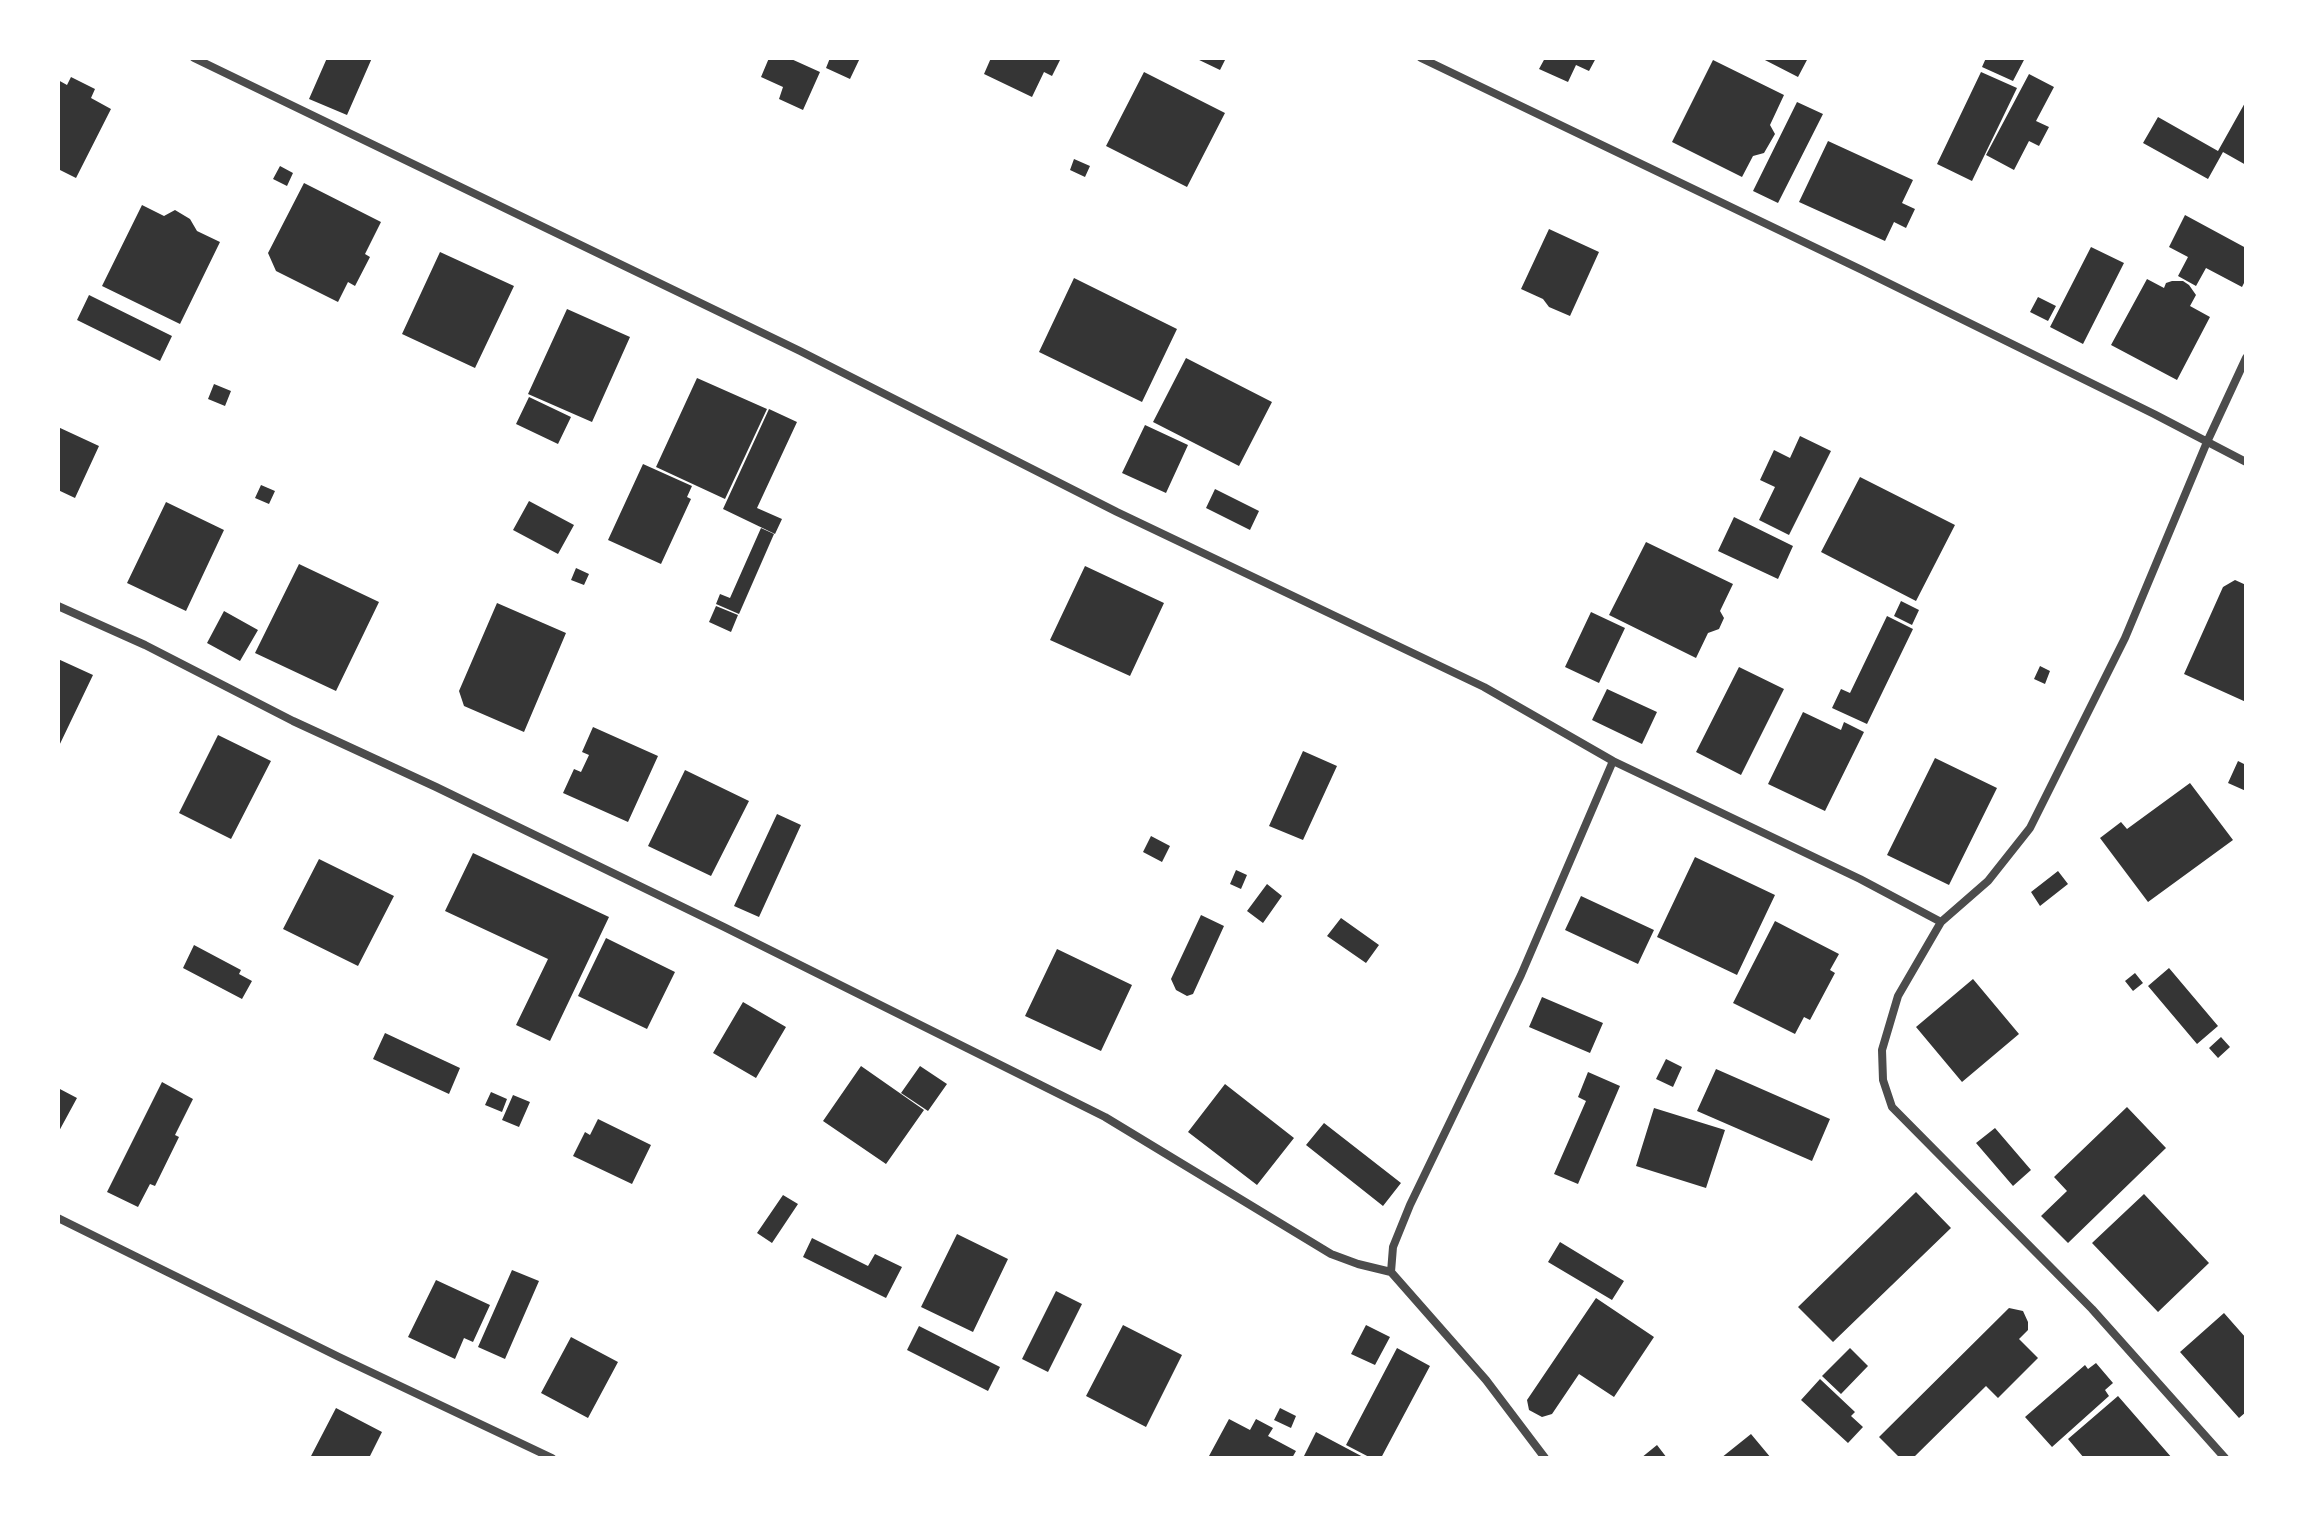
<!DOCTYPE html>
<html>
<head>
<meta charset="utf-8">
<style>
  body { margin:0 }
  #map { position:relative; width:2304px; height:1516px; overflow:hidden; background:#fff; font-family:"DejaVu Sans",sans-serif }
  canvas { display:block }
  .frame { position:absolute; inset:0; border:60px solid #fff; pointer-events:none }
</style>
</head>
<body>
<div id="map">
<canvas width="2304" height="1516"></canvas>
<div class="frame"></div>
</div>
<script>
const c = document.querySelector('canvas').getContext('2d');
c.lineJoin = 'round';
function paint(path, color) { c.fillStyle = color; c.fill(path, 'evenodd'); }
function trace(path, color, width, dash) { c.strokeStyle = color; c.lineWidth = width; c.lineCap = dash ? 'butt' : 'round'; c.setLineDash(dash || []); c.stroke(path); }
paint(new Path2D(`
  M327,58H372L347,115L309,99Z
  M769,58H789L820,72L803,110L779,99L783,87L761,77Z
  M830,58H860L850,79L826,68Z
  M991,58H1061L1052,76L1044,72L1032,97L984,74Z
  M1195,58H1226L1220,70Z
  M1545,58H1596L1589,71L1576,65L1568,82L1539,69Z
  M1761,58H1808L1798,77Z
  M1986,58H2025L2013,81L1982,67Z
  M1713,60L1784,95L1770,125L1775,134L1764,153L1753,156L1742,177L1672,142Z
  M1144,72L1225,113L1187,187L1106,146Z
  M1981,72L2017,88L1972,181L1937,164Z
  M2029,74L2054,87L2036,121L2049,127L2039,146L2029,141L2014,170L1986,155Z
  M71,77L95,89L91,98L111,109L76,178L58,169V80L67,85Z
  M2246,101V165L2223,152L2208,179L2143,143L2158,117L2218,151Z
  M1797,102L1823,114L1778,203L1753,191Z
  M1828,141L1913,180L1902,203L1915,209L1906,228L1894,222L1885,241L1799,202Z
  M1074,159L1090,166L1085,177L1070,170Z
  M280,166L293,173L287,186L273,179Z
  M304,183L381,222L365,254L370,257L355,286L348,282L338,302L276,271L268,253Z
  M142,205L164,216L175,210L190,219L197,231L220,242L180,324L102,286Z
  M2185,215L2246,248V279L2242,287L2206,268L2196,286L2178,276L2188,257L2169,247Z
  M1549,229L1599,252L1570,316L1549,307L1543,299L1521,289Z
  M2091,247L2124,263L2083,344L2050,327Z
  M440,252L514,286L475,368L402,334Z
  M1074,278L1177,329L1142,402L1039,352Z
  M2147,279L2164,288L2166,283L2172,281H2183L2189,285L2196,295L2190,306L2210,317L2177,380L2111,345Z
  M89,295L172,336L160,361L77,320Z
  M2038,297L2056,306L2048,321L2030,312Z
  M567,309L630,337L592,422L528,394Z
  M1186,358L1272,402L1239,466L1153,422Z
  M697,378L767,409L725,499L656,467Z
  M214,384L231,391L225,406L208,399Z
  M529,397L571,417L558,444L516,424Z
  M769,409L797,422L757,508L782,519L775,534L723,509Z
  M1145,425L1188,445L1166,493L1122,473Z
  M58,427L99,446L75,498L58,490Z
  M1800,436L1831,451L1789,535L1759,520L1775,487L1760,480L1774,450L1790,458Z
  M643,464L692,486L687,497L691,499L661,564L608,540Z
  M1860,477L1955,525L1916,601L1821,552Z
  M261,485L275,491L269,504L255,498Z
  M1215,489L1259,511L1250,530L1206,508Z
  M529,501L574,525L558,554L513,530Z
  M166,502L224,530L186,611L127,583Z
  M1734,517L1793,546L1778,579L1718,551Z
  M761,528L774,534L739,614L716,604L720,594L730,598Z
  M1646,542L1733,584L1720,611L1724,618L1719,629L1708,633L1696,658L1609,615Z
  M299,564L379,602L336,691L255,653Z
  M1085,566L1164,603L1130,676L1050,640Z
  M576,568L589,574L584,585L571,580Z
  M2235,580L2246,585V702L2184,674L2223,587Z
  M1901,601L1919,610L1912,625L1894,616Z
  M497,603L566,633L524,732L464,706L459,691Z
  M716,606L738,615L731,632L709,622Z
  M224,611L258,630L240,661L207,643Z
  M1591,612L1625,628L1599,683L1565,667Z
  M1887,616L1913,629L1867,724L1832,708L1841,689L1850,693Z
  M58,659L93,675L58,748Z
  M2040,666L2050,671L2045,684L2034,679Z
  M1739,667L1784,689L1741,775L1696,752Z
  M1607,689L1657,712L1642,744L1592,720Z
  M1803,712L1841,730L1844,722L1864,732L1825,811L1768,784Z
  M593,727L658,756L628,822L563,793L574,769L581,772L589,755L582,752Z
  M218,735L271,761L231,839L179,813Z
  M1303,751L1337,766L1303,840L1269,826Z
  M1935,758L1997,788L1949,885L1887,855Z
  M2238,761L2246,765V791L2228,783Z
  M685,770L749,801L711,876L648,846Z
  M2190,783L2233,840L2148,902L2100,838L2121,822L2127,829Z
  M777,814L801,825L759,917L734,906Z
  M1151,836L1170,846L1162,862L1143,852Z
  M473,853L609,917L550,1041L516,1025L548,959L445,911Z
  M1695,857L1775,895L1737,975L1657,937Z
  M319,859L394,896L358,966L283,929Z
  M1236,870L1247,875L1241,889L1230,884Z
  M2058,871L2068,884L2040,906L2031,892Z
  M1267,884L1282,896L1263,923L1247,911Z
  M1581,896L1654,930L1638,964L1565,930Z
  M1201,915L1224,926L1193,994L1187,996L1176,990L1171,979Z
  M1341,918L1379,945L1366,963L1327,936Z
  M1775,921L1839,954L1830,970L1835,973L1810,1020L1804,1017L1795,1034L1733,1003Z
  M606,938L675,972L647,1029L578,996Z
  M194,945L241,970L239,974L252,981L242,999L183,968Z
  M1057,949L1132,985L1101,1051L1025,1016Z
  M2169,968L2218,1026L2197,1044L2148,986Z
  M2135,973L2143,983L2133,991L2125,981Z
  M1973,979L2019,1034L1962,1082L1916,1027Z
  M1542,997L1603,1023L1590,1053L1529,1027Z
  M743,1002L786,1027L756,1078L713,1053Z
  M385,1033L460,1068L449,1094L373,1059Z
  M2221,1037L2230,1047L2218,1058L2209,1048Z
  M1666,1059L1682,1067L1673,1087L1656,1079Z
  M861,1066L924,1110L886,1164L823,1121Z
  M920,1066L947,1084L928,1111L901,1093Z
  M1716,1069L1830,1119L1812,1161L1697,1111Z
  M1588,1072L1620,1086L1578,1184L1554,1174L1586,1101L1578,1097Z
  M162,1082L193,1099L175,1135L179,1137L155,1186L150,1184L138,1207L107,1192Z
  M1225,1084L1294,1138L1257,1185L1188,1132Z
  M58,1088L77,1098L58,1133Z
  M491,1092L507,1099L502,1112L485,1105Z
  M513,1095L530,1102L519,1127L502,1120Z
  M2127,1107L2166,1148L2068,1243L2041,1216L2067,1191L2054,1177Z
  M1654,1108L1725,1130L1706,1188L1636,1166Z
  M598,1119L651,1145L632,1184L573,1156L585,1132L590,1135Z
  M1324,1123L1401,1183L1383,1206L1306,1145Z
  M1995,1128L2031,1170L2013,1186L1976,1143Z
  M1916,1192L1951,1228L1833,1342L1798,1307Z
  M2144,1194L2209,1263L2158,1312L2092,1243Z
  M783,1195L798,1204L772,1243L757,1233Z
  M957,1234L1008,1259L973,1332L921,1307Z
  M812,1238L868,1266L875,1254L902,1267L886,1298L803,1257Z
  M1560,1242L1624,1281L1612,1300L1548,1262Z
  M512,1270L539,1281L505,1359L478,1347Z
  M436,1280L490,1305L473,1342L464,1338L455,1359L408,1337Z
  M1056,1291L1082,1304L1048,1372L1022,1359Z
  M1596,1298L1654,1337L1614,1397L1579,1374L1552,1414L1542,1417L1529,1410L1527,1400Z
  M2009,1308L2023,1311L2028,1322V1330L2019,1339L2038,1358L1998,1398L1986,1386L1913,1458H1900L1879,1437Z
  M2224,1313L2246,1338V1412L2239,1418L2180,1352Z
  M1123,1325L1182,1355L1146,1427L1086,1396Z
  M1366,1325L1390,1337L1375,1365L1351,1354Z
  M919,1326L1000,1367L988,1391L907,1350Z
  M571,1337L618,1362L588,1418L541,1393Z
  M1397,1348L1430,1366L1381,1458H1371L1346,1445Z
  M1850,1348L1868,1366L1841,1394L1822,1376Z
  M2096,1363L2113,1383L2105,1390L2109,1396L2052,1447L2025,1417L2085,1365L2088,1369Z
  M1820,1379L1855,1412L1851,1416L1863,1427L1848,1443L1801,1400Z
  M2118,1396L2172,1458H2084L2068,1439Z
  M336,1408L382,1432L369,1458H310Z
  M1280,1408L1296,1416L1291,1428L1274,1420Z
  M1229,1419L1250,1430L1256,1419L1273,1428L1268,1436L1296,1451L1292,1458H1212L1209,1456Z
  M1316,1432L1365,1458H1303Z
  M1751,1434L1771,1458H1721Z
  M1657,1445L1667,1458H1641Z`), '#353535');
trace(new Path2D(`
  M194,58L800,351L1117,512L1484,687L1613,761L1860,879L1941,922
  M1421,58L1862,270L2154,414L2246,462
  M58,606L145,645L293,721L436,787L724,927L1105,1117L1331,1254L1358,1264L1391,1272L1486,1380L1545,1458
  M58,1218L339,1357L552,1458
  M1391,1272L1393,1247L1410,1205L1521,975L1613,761
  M2225,1458L2092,1309L1892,1107L1883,1080L1882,1050L1898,996L1941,922L1988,881L2030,828L2125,638L2207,442L2246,358`), '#4c4c4c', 8);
</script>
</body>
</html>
